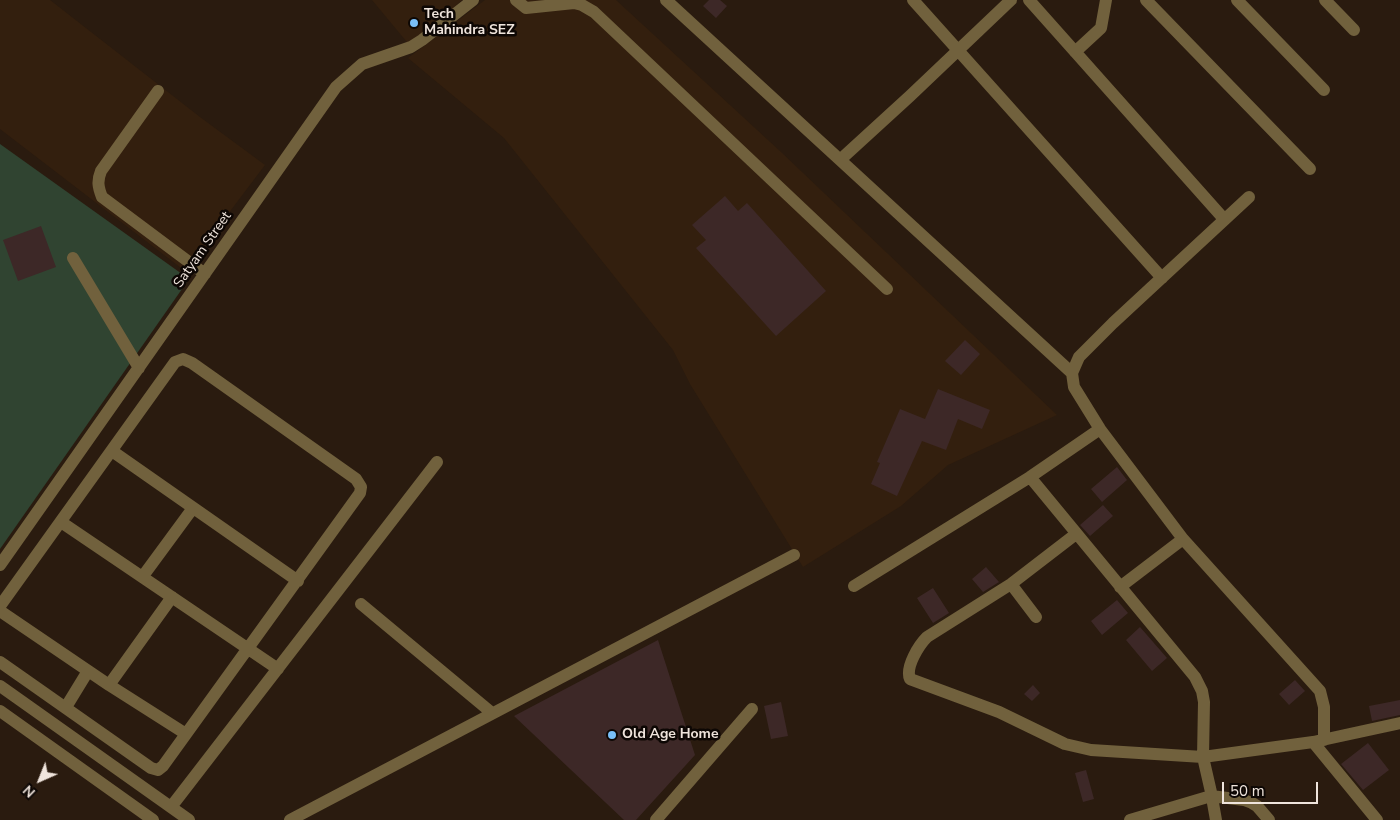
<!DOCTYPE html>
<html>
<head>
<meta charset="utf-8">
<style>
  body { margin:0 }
  #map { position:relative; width:1400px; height:820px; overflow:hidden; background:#2a1b0f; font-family:"Nunito Sans",sans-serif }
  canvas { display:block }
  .north { position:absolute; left:15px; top:755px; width:50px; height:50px; -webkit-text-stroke:4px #0d0704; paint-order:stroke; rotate:224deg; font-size:14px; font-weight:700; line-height:20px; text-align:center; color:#efe4dc }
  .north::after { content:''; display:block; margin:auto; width:18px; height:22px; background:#efe4dc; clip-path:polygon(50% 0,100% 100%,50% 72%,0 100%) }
  .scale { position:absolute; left:1222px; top:782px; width:96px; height:22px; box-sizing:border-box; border:2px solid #efe4dc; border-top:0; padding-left:6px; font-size:15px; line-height:18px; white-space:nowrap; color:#efe4dc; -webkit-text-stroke:4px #0d0704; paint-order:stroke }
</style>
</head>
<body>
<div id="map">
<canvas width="1400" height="820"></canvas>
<div class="north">N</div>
<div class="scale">50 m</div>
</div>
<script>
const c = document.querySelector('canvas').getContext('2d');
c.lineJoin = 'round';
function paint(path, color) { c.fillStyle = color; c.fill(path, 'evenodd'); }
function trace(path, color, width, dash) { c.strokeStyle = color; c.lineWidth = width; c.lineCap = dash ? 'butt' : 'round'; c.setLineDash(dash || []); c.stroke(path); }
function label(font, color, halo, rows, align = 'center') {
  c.font = font + ' "Nunito Sans",sans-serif'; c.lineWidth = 5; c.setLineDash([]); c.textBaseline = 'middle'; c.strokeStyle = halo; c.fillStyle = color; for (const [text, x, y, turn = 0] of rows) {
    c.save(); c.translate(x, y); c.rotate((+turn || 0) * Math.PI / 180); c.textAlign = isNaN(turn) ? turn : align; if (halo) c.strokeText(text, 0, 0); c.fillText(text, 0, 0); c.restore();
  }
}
paint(new Path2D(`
  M0,0H50L200,117L265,165L185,271L0,129Z
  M372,0H462L411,47Z
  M485,0H616L781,152L1057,415L948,465L901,506L803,567L690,384L673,350L504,138L408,58Z`), '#331f0e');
paint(new Path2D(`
  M0,144L189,279L0,549Z`), '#304431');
paint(new Path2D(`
  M709,0H720L727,6L716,18L703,6Z
  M725,196L738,211L747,203L826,291L776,336L696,248L706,240L692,225Z
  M41,226L56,267L18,281L3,240Z
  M965,340L980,354L961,375L945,361Z
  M938,389L990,410L982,429L958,419L946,450L922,441L897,496L871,484L880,463L877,462L900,409L925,419Z
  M1117,467L1127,480L1102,502L1091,489Z
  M1103,505L1113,516L1090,536L1080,525Z
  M986,567L999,582L983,592L972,579Z
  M933,588L949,613L933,623L917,598Z
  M1117,600L1128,613L1102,635L1091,621Z
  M1140,627L1167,658L1152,671L1126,640Z
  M658,640L695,755L636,820H624L514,716Z
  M1295,680L1305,691L1289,705L1279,694Z
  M1033,685L1040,693L1032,701L1024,694Z
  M1400,700V715L1372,721L1369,706Z
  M781,702L788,736L771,739L764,706Z
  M1368,743L1389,770L1363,790L1341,764Z
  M1086,770L1094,799L1083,802L1075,773Z`), '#3d2827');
trace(new Path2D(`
  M516,0L526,8L574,3L582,5L594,12L887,289
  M666,0L1072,373
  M913,0L1162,278
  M1029,0L1224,219
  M1146,0L1310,169
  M1237,0L1324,90
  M1325,0L1354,30
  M1075,52L1101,28L1106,0
  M158,91L101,171C97,181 98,187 102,197L205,274
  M840,160L910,96L1011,0
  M1249,197L1113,323L1079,357L1072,373L1074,387L1100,429L1183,539L1320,691L1324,707V740
  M73,258L139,368
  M112,451L298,581
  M1030,477L1195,677L1202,691L1204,702L1203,757L1211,792L1216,820
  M61,522L278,669
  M1076,534L1011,584L927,637C919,645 905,667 910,679L999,712L1065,744L1091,750L1203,757L1313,742L1400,723
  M0,565L336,87L362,64L411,47L422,40L473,0
  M143,576L193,508
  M1011,584L1036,617
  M854,586L1030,477L1100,429
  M1120,587L1183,539
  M361,604L492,713
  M0,606L175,362L183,359L192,363L356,479L361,487L360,493L163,766L158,770L151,768L0,662
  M0,611L109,685L186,734
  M109,685L172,597
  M0,686L189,820
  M66,707L88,671
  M0,711L153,820
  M1313,742L1377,820
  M171,807L437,462
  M290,820L794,555
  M656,820L752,709
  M1130,820L1211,796L1244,800L1252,803L1257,806L1269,820`), '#71613d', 12);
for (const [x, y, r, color] of [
  [414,23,5,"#79bff8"],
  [612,735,5,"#79bff8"]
]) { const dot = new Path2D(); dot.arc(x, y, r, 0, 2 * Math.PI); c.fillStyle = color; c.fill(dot); trace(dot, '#0d0704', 2); }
label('bold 14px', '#efe4dc', '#0d0704', [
  ["Tech",424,15],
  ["Mahindra SEZ",424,31],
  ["Old Age Home",622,735]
], 'left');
label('14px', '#efe4dc', '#0d0704', [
  ["Satyam Street",203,250,-55]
]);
</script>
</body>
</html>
